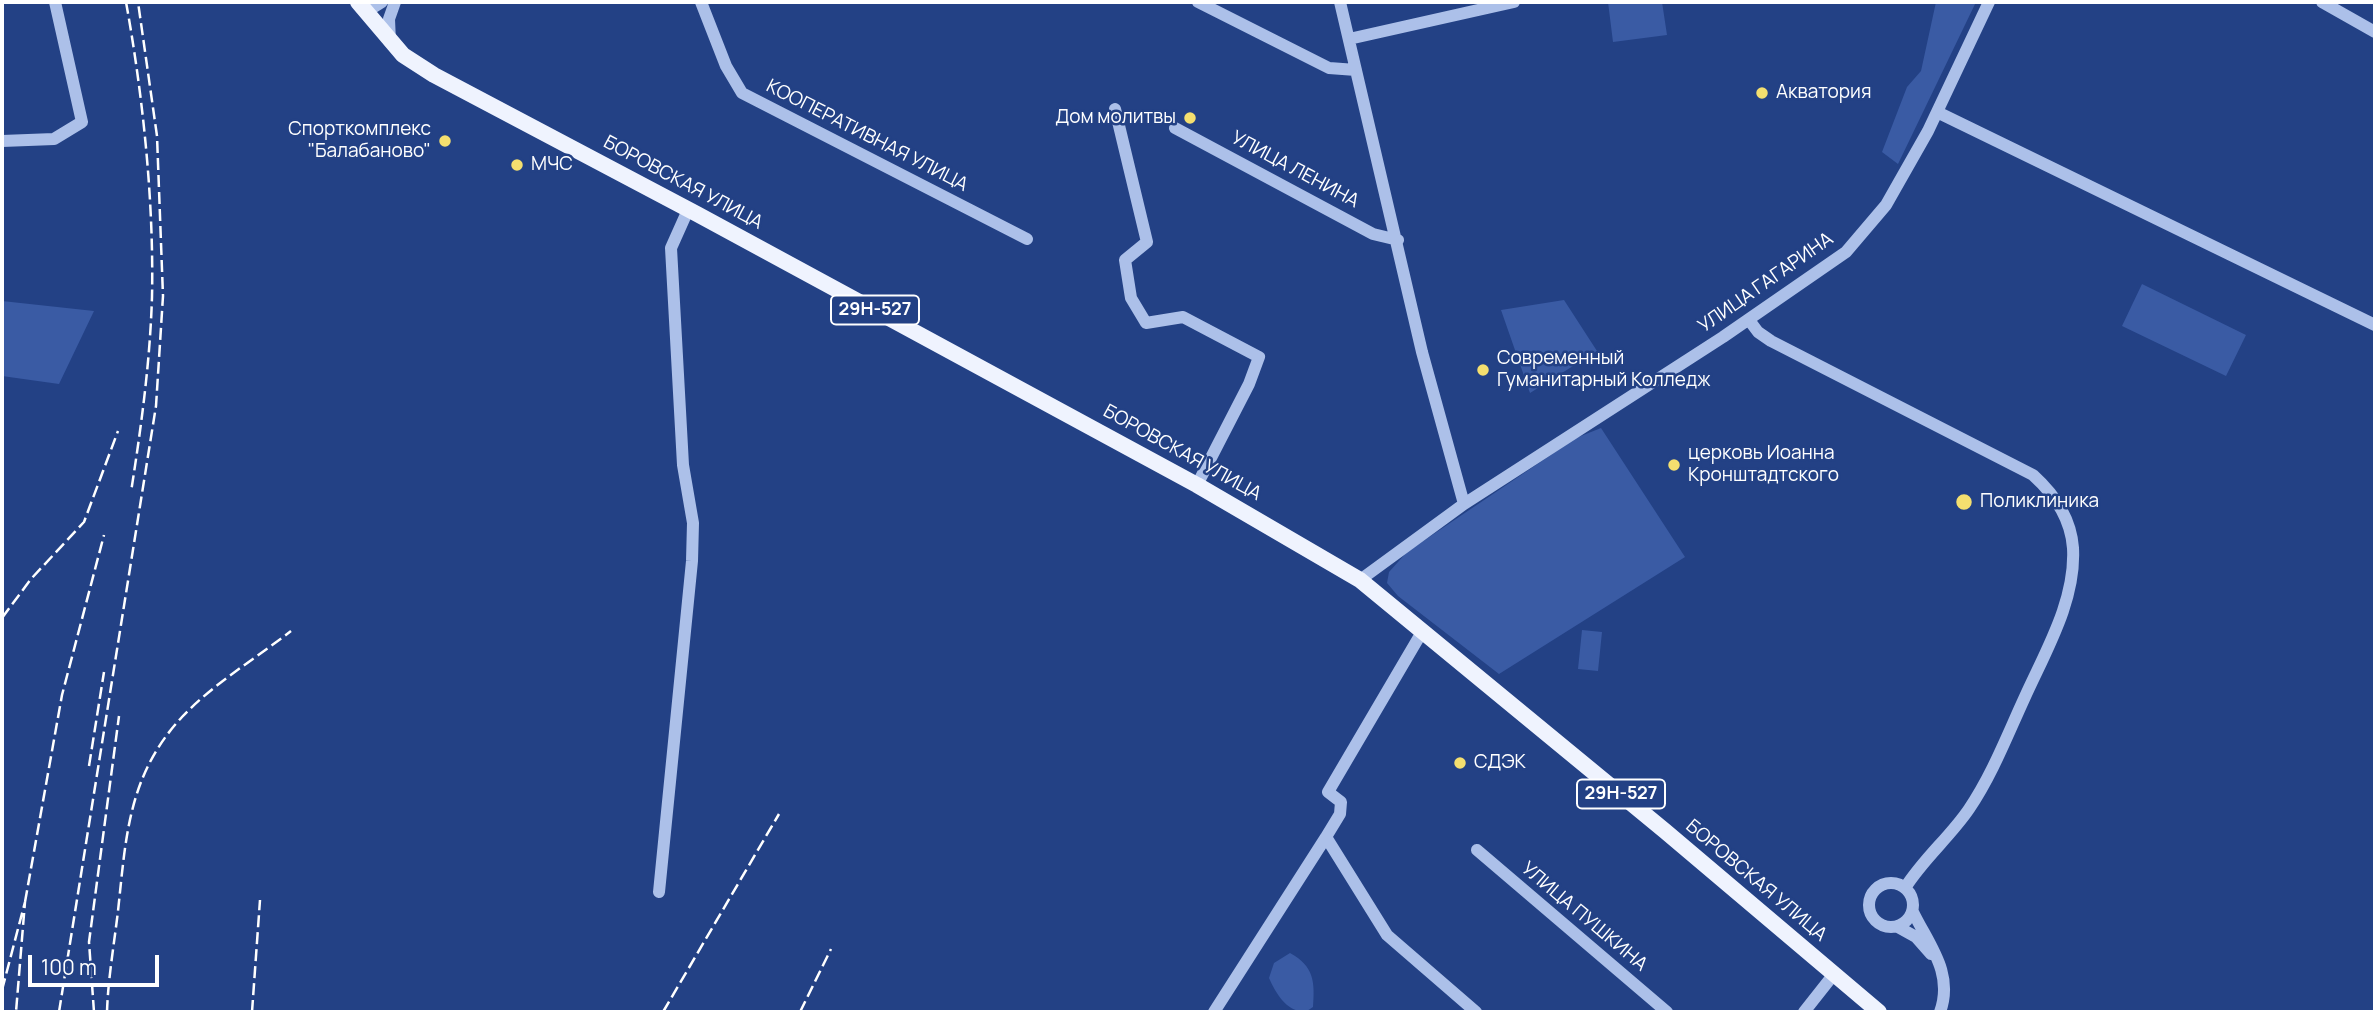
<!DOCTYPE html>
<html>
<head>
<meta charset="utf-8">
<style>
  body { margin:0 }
  #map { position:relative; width:2377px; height:1014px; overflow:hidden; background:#234185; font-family:Manrope,sans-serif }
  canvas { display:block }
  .frame { position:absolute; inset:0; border:4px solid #fff; pointer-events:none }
  .scale { position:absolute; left:28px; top:955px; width:131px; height:32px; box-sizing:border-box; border:4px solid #fff; border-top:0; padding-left:9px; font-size:21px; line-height:24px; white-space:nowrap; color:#fff; -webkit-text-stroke:5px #234185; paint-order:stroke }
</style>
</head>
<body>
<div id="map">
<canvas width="2377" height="1014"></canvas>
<div class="frame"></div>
<div class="scale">100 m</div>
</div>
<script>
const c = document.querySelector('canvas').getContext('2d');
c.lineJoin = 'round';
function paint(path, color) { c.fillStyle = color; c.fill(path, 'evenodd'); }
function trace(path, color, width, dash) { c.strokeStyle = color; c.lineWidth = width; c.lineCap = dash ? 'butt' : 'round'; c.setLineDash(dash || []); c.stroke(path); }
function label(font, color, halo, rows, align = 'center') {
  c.font = font + ' Manrope,sans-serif'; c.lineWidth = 5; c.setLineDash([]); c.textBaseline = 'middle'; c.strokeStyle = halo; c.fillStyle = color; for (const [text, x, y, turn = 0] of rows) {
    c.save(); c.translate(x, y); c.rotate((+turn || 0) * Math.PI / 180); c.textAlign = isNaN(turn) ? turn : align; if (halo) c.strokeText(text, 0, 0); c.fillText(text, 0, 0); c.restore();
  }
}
paint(new Path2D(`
  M1608,2H1662L1667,35L1613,42Z
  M1936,2H1976L1898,164L1882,152L1907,87L1921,71Z
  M2142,284L2246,335L2226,376L2122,326Z
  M1564,300L1597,351L1530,393L1501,310Z
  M2,301L94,311L59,384L2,376Z
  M1601,428L1685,557L1499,674L1398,596L1387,583L1389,572L1407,552L1576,438Z
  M1582,630L1602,632L1598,671L1578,669Z
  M1290,953C1314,966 1315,982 1313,1007L1307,1011C1288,1014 1276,994 1269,978L1274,963Z`), '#3a5ba4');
trace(new Path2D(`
  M701,2L726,66L742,93L1027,239
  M1198,2L1329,68L1356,70
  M1340,2L1422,352L1464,504
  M2322,2L2375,32
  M366,12L382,2
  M1349,39L1514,2
  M390,42L389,19L395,2
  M1115,109L1147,242L1125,260L1131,298L1146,323L1183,317L1259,357L1249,384L1197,485
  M1937,112L2375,325
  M1175,128L1373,234L1398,240
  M2,141L54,139L82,122L55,2
  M1749,320L1758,332L1771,341L2033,475C2054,494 2071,519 2073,548C2076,601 2045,652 2024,699C2007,736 1992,775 1969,809C1950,837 1923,859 1905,888
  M1360,580L1464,504L1723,337L1846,252L1886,205L1928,131L1989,2
  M1422,632L1328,792L1341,802L1340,814L1326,837L1387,935L1476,1012
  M1477,850L1667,1012
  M1869 905a22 22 0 1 1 44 0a22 22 0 1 1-44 0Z
  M659,892L692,561L693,523L683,465L671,248L688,210
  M1913,912C1929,945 1954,973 1940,1012
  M1898,927L1916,937L1931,954
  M1214,1012L1326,837
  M1804,1012L1834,974`), '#acc0e9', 12);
trace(new Path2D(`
  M358,2L403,55L434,75L697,214L1197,485L1360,580L1665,831L1879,1012`), '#eff3fe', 16);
trace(new Path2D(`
  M126,2C143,96 154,202 152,297C150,363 141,428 131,492
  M2,618L31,579L84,522L118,431
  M89,766L104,672
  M25,902L62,695L104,535
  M2,990L25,902L16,1012
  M59,1012L156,406L163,296L157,136L138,2
  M94,1012L89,942L119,716
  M107,1012C108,979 114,945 118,911C126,837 128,775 182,717C213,684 255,659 291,631
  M252,1012L260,900
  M663,1012L779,814
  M800,1012L831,949`), '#fff', 2.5, [12, 5]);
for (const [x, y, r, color] of [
  [1762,93,7,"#f4df6f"],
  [1190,118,7,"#f4df6f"],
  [445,141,7,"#f4df6f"],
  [517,165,7,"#f4df6f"],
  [1483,370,7,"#f4df6f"],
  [1674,465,7,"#f4df6f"],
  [1964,502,9,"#f4df6f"],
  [1460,763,7,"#f4df6f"]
]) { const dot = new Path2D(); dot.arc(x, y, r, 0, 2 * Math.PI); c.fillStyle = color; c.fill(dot); trace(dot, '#234185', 2.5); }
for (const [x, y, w] of [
  [875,310,88],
  [1621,794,88]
]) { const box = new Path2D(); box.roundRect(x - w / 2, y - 14.5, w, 29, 5); c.fillStyle = '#234185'; c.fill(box); trace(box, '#fff', 2); }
label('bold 18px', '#fff', null, [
  ["29Н-527",875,310],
  ["29Н-527",1621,794]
]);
label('19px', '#fff', '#234185', [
  ["Акватория",1776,93],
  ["Дом молитвы",1176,118,"right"],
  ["Спорткомплекс",431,130,"right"],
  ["\"Балабаново\"",431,152,"right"],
  ["МЧС",531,165],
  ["Современный",1497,359],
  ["Гуманитарный Колледж",1497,381],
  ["церковь Иоанна",1688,454],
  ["Кронштадтского",1688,476],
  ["Поликлиника",1980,502],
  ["СДЭК",1474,763]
], 'left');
label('19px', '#fff', '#234185', [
  ["КООПЕРАТИВНАЯ УЛИЦА",867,136,27],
  ["УЛИЦА ЛЕНИНА",1295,170,28],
  ["БОРОВСКАЯ УЛИЦА",683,183,28],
  ["УЛИЦА ГАГАРИНА",1766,283,-35],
  ["БОРОВСКАЯ УЛИЦА",1182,453,29],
  ["БОРОВСКАЯ УЛИЦА",1756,881,40],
  ["УЛИЦА ПУШКИНА",1584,917,40]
]);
</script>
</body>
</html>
